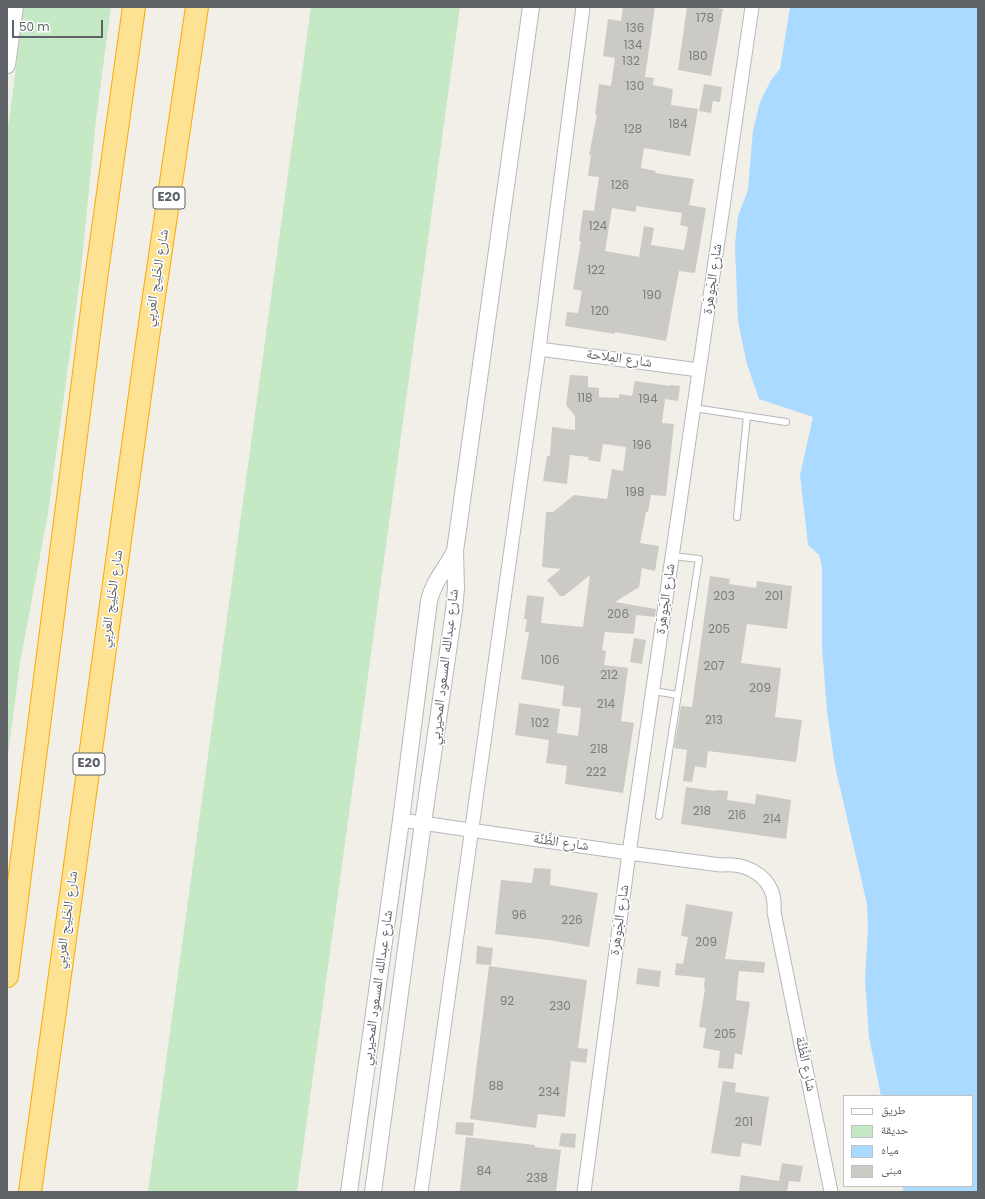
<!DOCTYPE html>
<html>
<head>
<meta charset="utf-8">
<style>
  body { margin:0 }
  #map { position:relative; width:985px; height:1199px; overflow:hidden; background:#f1efe8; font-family:Poppins,"Noto Naskh Arabic",sans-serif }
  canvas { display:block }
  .frame { position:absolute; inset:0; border:8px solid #5f6368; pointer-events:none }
  .legend { position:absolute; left:843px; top:1095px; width:130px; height:92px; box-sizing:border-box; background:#fff; border:1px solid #bfc1c3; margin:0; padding:5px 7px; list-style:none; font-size:12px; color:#5f6368 }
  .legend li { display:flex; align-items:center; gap:8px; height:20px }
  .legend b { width:20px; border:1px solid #bfc1c3 }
  .scale { position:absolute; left:12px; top:20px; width:91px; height:18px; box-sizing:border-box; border:2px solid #5f6368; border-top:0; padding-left:5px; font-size:12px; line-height:14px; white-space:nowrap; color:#5f6368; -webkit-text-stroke:3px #fff; paint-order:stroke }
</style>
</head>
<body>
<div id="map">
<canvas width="985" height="1199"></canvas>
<div class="frame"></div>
<ul class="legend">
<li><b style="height:5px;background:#fff"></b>طريق</li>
<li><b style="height:11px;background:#c5e8c5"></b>حديقة</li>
<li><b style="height:11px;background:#aadaff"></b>مياه</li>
<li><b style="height:11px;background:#cccac5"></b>مبنى</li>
</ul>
<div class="scale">50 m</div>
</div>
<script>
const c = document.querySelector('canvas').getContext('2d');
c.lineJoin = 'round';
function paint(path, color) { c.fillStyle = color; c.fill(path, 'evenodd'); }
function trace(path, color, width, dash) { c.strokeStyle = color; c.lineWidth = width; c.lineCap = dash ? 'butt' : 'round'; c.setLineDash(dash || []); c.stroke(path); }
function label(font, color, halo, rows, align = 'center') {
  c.font = font + ' Poppins,"Noto Naskh Arabic",sans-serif'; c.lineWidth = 3; c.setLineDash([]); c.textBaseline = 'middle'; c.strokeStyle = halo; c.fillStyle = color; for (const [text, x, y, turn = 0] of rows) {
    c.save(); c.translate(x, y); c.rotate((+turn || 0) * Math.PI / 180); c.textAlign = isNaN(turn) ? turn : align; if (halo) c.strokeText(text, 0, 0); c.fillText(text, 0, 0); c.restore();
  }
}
paint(new Path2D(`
  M24,7H111L96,120L80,279L48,513L20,663L7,762V136Z
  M311,7H460L297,1192H148Z`), '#c5e8c5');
paint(new Path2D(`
  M790,7H978V1192H904L902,1186H972V1096H881L869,1037L865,980L868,928L867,904L835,766L827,711L822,647V566L819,555L808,545L800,475L813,417L759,399L747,364L738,322L735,245L738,216L748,190L753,130L760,102L771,80L780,69Z`), '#aadaff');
paint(new Path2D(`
  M623,7H655L645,77L654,78L653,85L673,89L671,105L698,109L690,156L644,148L641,168L656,171L655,173L694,179L689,205L706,208L695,273L679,271L666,341L615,332V334L565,326L567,312L578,313L582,291L573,289L581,241H579L583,210L594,211L599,177L588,176L591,155H589L597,115H595L599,84L611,86L615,58L603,56L608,19L621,21ZM636,206L682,213L680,225L688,227L684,250L651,245L654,228L644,226L639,257L605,251L612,208L636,212Z
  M687,7H710L723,9L711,76L678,70Z
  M704,84L722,87L720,102L713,101L711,113L699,111Z
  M570,375L588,376V387L599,388V397L619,398V394L632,396L635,381L670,386V385L680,386L678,401L665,399L662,423L674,424L666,496L651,495L648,512H646L640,543L659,546L655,571L642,568L639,587L615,602L656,609L655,617L636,615L634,634L605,632L602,650L606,651L604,665L628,668L621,721L634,723L623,793L565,784L567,766L546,763L549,740L515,735L519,703L560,709L557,733L578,736L581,708L562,706L564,686L521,679L529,632H525L527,619H524L527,595L544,597L541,623L583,627L590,575L564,596H560L547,580L561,569L542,567L546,512H553L574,495L607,499L612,469L623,471L626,447L603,444L600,462L588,460L589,457L570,455L567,484L543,481L547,456H550L552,427L575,430V416L566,405Z
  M710,576L730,579L729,584L756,588L757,581L792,586L787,629L747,624L741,663L781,668L775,717L802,720L796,762L708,751L706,768L695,766L692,782L683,781L687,750L674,748L681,706L692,707Z
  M634,638L646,640L642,664L630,662Z
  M686,787L716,791V790L728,791L727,800L755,804L756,794L791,800L786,839L681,824Z
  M534,868L551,869L550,885L598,893L589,947L549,940L495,934L501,880L532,883Z
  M686,904L733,912L725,959L765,962L764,973L739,971L736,1000L750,1002L742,1055L735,1053L733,1069L718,1068L720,1051L703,1048L706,1028L699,1027L705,988L704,987L705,978L675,975L676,963L683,964L688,937L681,936Z
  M477,946L493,948L491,965L476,964Z
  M489,966L587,980L578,1048L588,1049L586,1063L571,1061L565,1117L538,1114L536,1128L470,1119Z
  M638,968L661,971L659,987L636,984Z
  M723,1081L736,1083L735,1092L769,1097L761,1146L742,1143L740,1157L711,1153Z
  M456,1122L474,1123L473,1136L455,1134Z
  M561,1133L576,1134L575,1148L559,1146Z
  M466,1137L535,1145L534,1147L561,1150L556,1192L460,1191Z
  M782,1163L803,1166L800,1182L789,1181L787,1192H739L741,1175L779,1181Z`), '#cccac5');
const service = new Path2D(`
  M694,408L786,422
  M737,517L747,416
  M653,691L678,695
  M659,816L699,559L672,556`);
const minor = new Path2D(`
  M539,349L699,370
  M401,820L629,853L721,865C751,862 777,880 774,912L831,1192
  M421,1192L539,349L583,7
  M584,1192L629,853L752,7`);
const tertiary = new Path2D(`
  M7,65L15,7
  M349,1192L401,820L429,601C433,582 446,569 455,551
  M373,1192L423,823L454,610L456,588L455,551L531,7`);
const motorway = new Path2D(`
  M7,976L96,279L134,7
  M30,1192L148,337L197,7`);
trace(service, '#b5b8bc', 8);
trace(minor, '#b5b8bc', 15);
trace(tertiary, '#b5b8bc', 18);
trace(motorway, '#f9ab00', 24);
trace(service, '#fff', 6);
trace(minor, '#fff', 13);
trace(tertiary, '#fff', 16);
trace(motorway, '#fde293', 22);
label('12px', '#7a7d7f', null, [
  ["178",705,19],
  ["136",635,29],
  ["134",633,46],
  ["180",698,57],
  ["132",631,62],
  ["130",635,87],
  ["184",678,125],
  ["128",633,130],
  ["126",620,186],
  ["124",598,227],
  ["122",596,271],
  ["190",652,296],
  ["120",600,312],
  ["118",585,399],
  ["194",648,400],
  ["196",642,446],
  ["198",635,493],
  ["203",724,597],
  ["201",774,597],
  ["206",618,615],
  ["205",719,630],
  ["106",550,661],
  ["207",714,667],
  ["212",609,676],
  ["209",760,689],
  ["214",606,705],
  ["213",714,721],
  ["102",540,724],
  ["218",599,750],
  ["222",596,773],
  ["218",702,812],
  ["216",737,816],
  ["214",772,820],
  ["96",519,916],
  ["226",572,921],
  ["209",706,943],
  ["92",507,1002],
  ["230",560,1007],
  ["205",725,1035],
  ["88",496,1087],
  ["234",549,1093],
  ["201",744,1123],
  ["84",484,1172],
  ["238",537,1179]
]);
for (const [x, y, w] of [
  [169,198,32],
  [89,764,32]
]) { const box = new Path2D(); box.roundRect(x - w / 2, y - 11, w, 22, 3); c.fillStyle = '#fff'; c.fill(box); trace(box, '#5f6368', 1); }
label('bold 13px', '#5f6368', null, [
  ["E20",169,198],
  ["E20",89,764]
]);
label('14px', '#5f6368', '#fff', [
  ["شارع الخَلِيج العَربِي",157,278,-81],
  ["شارع الجَوهَرة",713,279,-82],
  ["شارع المِلاحة",619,359,8],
  ["شارع الخَلِيج العَربِي",112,599,-82],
  ["شارع الجَوهَرة",666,599,-82],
  ["شارع عبدالله المسعود المحيربي",445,667,-83],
  ["شارع الظَّنَّة",561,843,8],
  ["شارع الخَلِيج العَربِي",67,920,-82],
  ["شارع الجَوهَرة",620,920,-82],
  ["شارع عبدالله المسعود المحيربي",378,988,-82],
  ["شارع الظَّنَّة",805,1064,78]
]);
</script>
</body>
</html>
